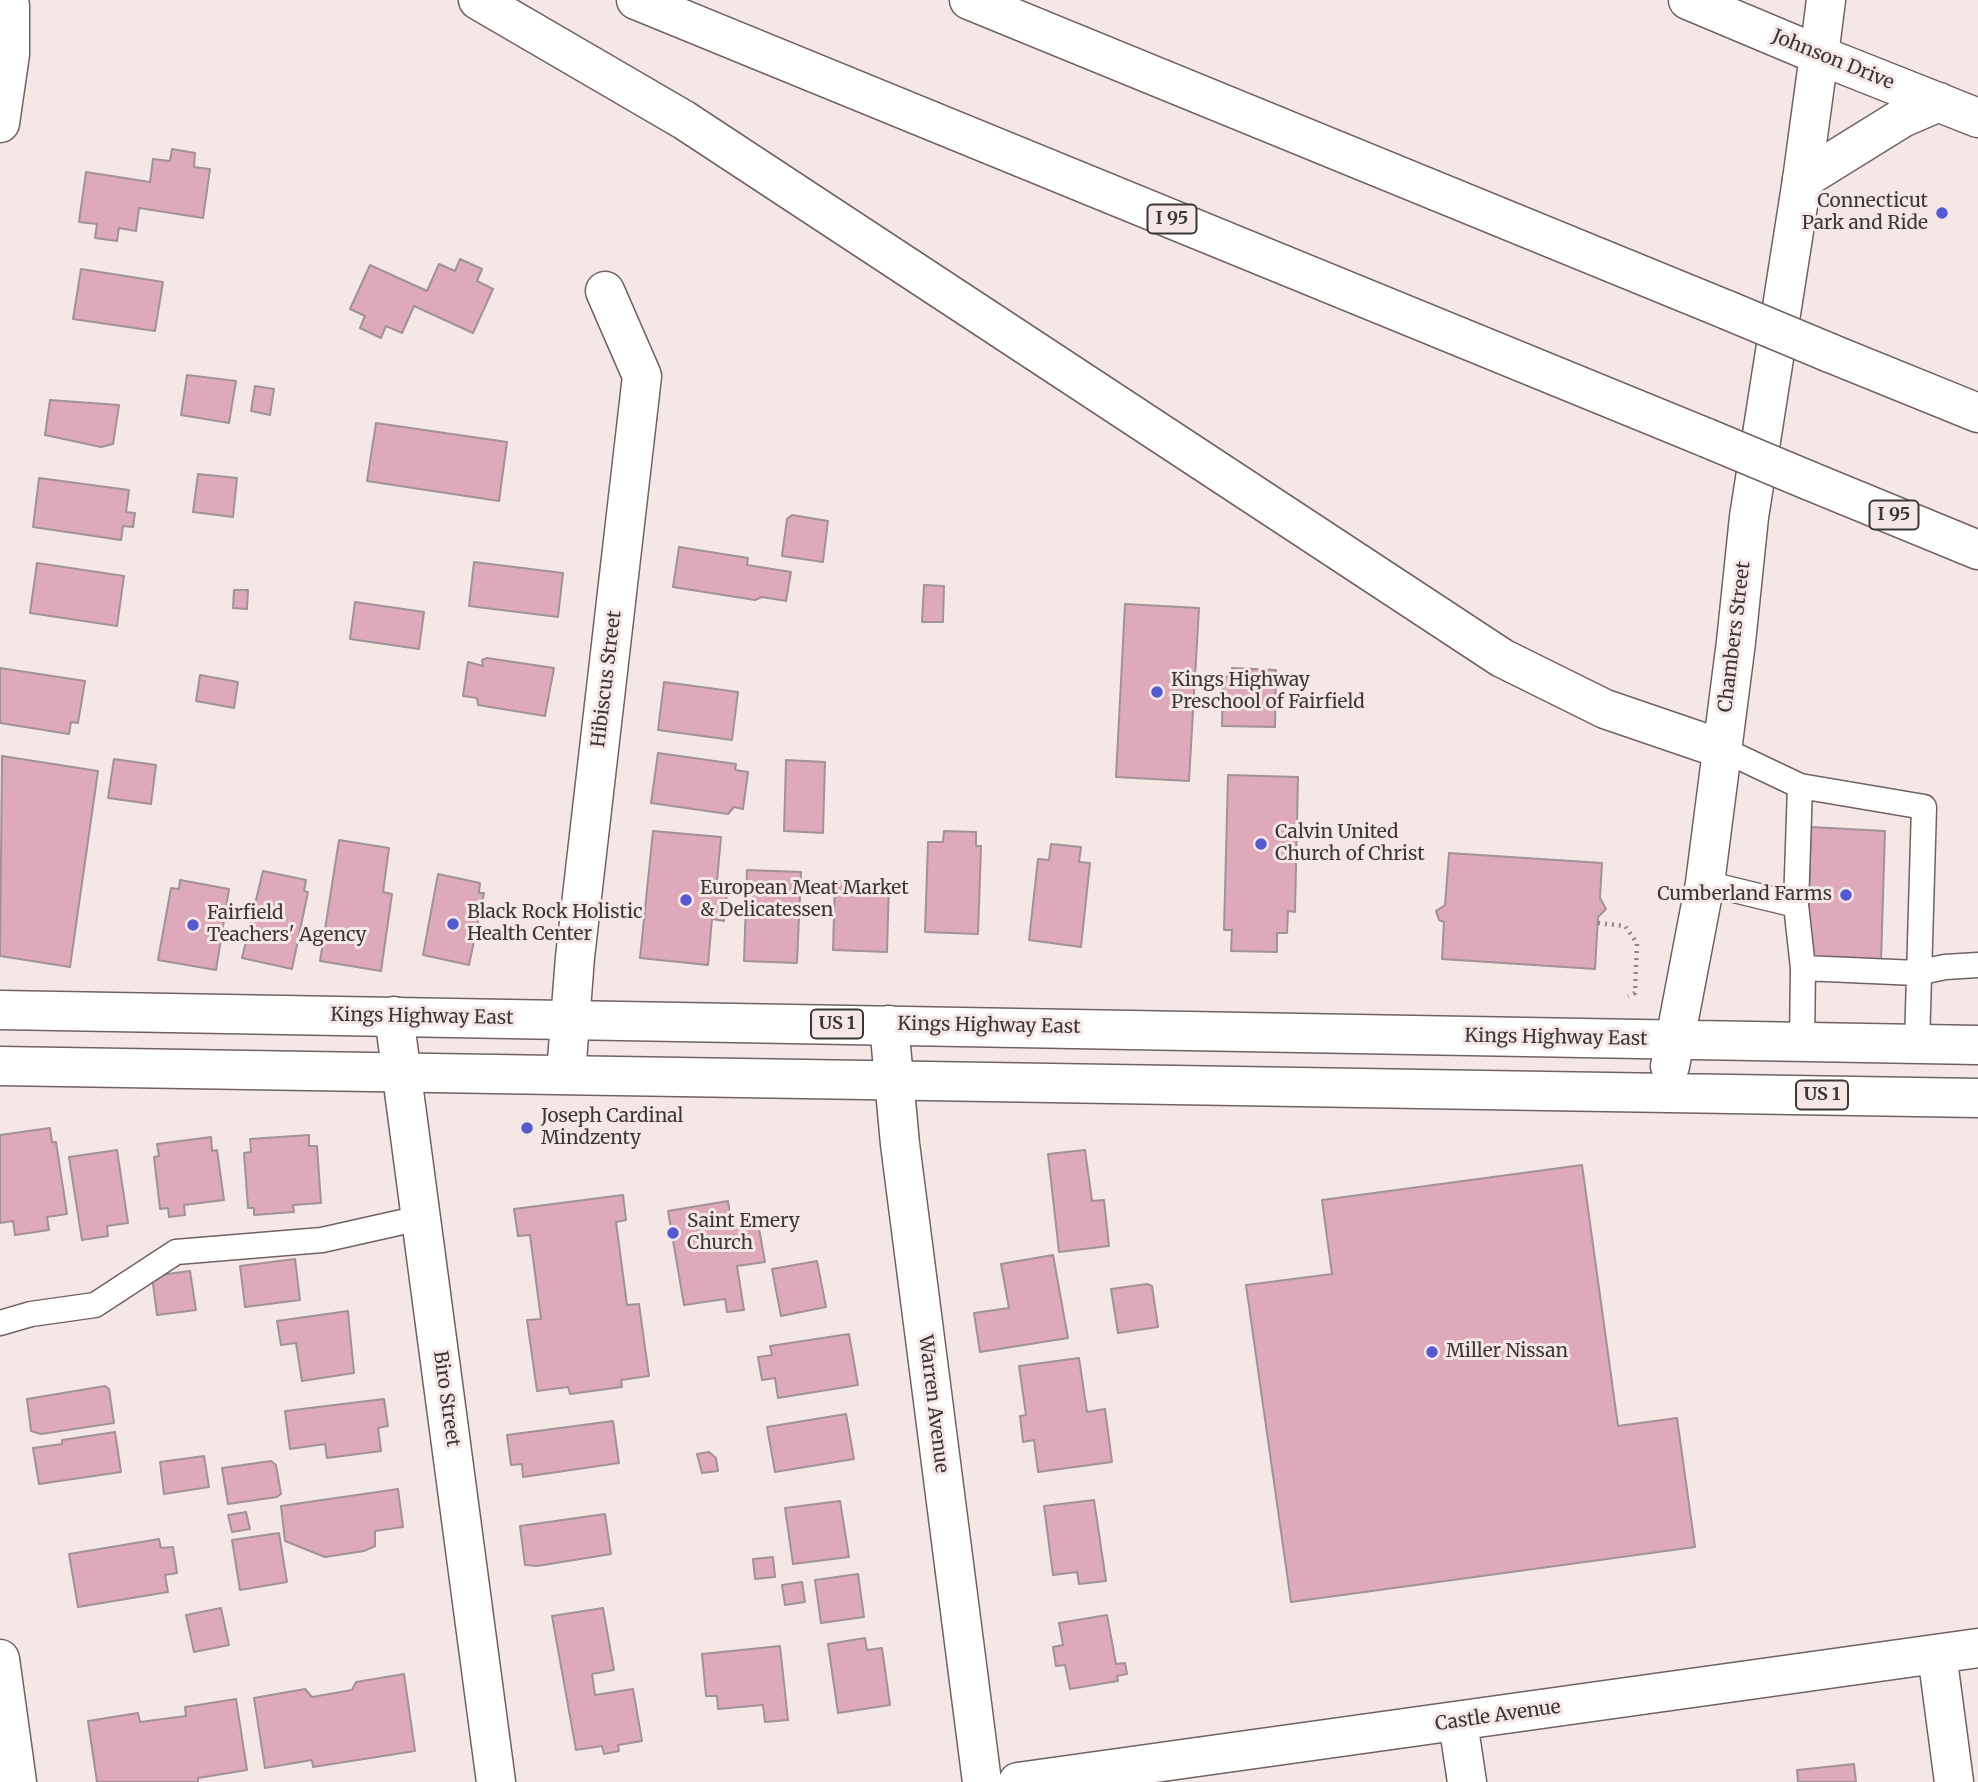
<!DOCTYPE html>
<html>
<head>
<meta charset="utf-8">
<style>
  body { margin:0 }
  canvas { display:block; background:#f6e7e7 }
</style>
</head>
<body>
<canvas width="1978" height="1782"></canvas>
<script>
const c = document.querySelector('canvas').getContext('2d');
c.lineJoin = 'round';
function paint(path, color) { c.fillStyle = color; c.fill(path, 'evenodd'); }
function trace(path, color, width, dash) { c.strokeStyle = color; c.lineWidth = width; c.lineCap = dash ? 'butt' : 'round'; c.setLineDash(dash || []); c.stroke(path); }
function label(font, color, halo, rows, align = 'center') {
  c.font = font + ' Merriweather,serif'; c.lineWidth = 6; c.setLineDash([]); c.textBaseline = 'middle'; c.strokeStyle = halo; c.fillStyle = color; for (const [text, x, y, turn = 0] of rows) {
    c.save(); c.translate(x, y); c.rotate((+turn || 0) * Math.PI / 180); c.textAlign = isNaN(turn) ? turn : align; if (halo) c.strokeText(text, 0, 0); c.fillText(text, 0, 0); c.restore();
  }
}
const building = new Path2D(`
  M172,149L195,153L194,167L210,169L203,218L139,208L136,231L119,228L117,241L95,238L97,224L79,222L86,172L150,182L153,159L170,161Z
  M460,259L482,269L477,281L493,289L473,333L414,306L402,333L386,326L381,338L360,328L365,316L350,309L370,265L427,291L439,264L455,271Z
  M81,269L163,282L155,331L73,319Z
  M187,375L236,381L229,423L181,415Z
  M255,386L274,389L270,415L251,411Z
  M50,400L119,405L113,444L101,447L45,435Z
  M376,423L507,442L499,501L367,481Z
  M198,474L237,478L233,517L193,512Z
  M39,478L129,490L126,512L135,513L133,527L123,526L121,540L33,527Z
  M792,515L828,521L823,562L782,556L787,519Z
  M679,547L748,558L747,565L791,572L786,601L762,597L755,600L673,587Z
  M474,562L563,573L558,617L469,606Z
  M37,563L124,576L117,626L30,613Z
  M924,585L944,586L943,622H922Z
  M234,590H248L247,609L233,608Z
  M355,602L424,612L419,649L350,639Z
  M1125,604L1199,608L1189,781L1116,777Z
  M487,658L554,668L545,716L478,705L477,698L463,696L468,662L483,666L482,660Z
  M0,668L85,681L78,723L71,722L69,734L0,723Z
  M1232,668L1276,670L1275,727L1222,726L1223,676L1231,677Z
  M200,675L238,682L234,708L196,701Z
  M664,682L738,692L732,740L658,730Z
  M658,753L736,764L735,770L748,772L743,809L734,807L728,814L651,803Z
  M2,756L98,771L70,967L0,956Z
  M114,759L156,765L151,804L108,798Z
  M786,760L825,762L823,833L784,831Z
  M1228,775L1298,777L1295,912L1288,911L1287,933H1277V952L1231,951L1232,930H1224Z
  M1811,827L1885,831L1881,962L1807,959Z
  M653,831L721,837L717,881L728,882L724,921L712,919L708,965L640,958Z
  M944,831L976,832V846H981L978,934L925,932L928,842H943Z
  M339,840L389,848L383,892L392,894L381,971L320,961Z
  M1051,844L1081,847L1079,862L1090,863L1081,947L1029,940L1038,859L1049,860Z
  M1449,853L1602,863L1600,898L1606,909L1598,917L1595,969L1442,959L1444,922L1439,920L1436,911L1445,905Z
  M747,870L801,872L797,963L744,961Z
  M263,871L306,880L304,891L308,892L292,969L242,958Z
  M438,874L480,883L479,893H484L469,965L423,955Z
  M180,880L229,889L216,970L158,960L171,888L179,889Z
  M835,881L889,883L887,952L833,950Z
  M50,1128L52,1142H56L67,1214L47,1217L49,1230L15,1235L13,1221L0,1223V1135Z
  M309,1135V1146H317L321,1203L293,1205L294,1212L254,1215V1208H248L244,1153L251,1152L250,1139Z
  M211,1137L212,1151L217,1150L224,1200L184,1205L185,1215L169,1217L168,1208L160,1209L154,1157L159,1156L157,1144Z
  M117,1150L128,1223L107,1226L108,1236L82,1240L69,1157Z
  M1085,1150L1092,1201L1104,1200L1109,1246L1059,1252L1048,1154Z
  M1582,1165L1618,1426L1677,1418L1695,1547L1291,1602L1246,1285L1332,1274L1322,1200Z
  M623,1195L626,1220L616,1222L627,1305L639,1304L649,1376L621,1380L622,1387L570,1394L568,1387L537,1391L527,1320L541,1319L530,1235L518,1236L514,1209Z
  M728,1201L732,1228L758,1223L765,1262L737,1266L744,1310L727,1312L725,1299L684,1305L668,1211Z
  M1053,1255L1068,1338L980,1352L974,1313L1009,1308L1001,1264Z
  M295,1259L300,1300L245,1307L240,1266Z
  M817,1261L826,1307L781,1316L772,1269Z
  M190,1271L196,1310L157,1315L152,1276Z
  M1147,1284L1152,1286L1158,1327L1118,1333L1111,1289Z
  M348,1311L354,1373L302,1381L296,1343L281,1345L277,1321Z
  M849,1334L858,1385L778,1398L775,1378L762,1380L758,1357L772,1355L770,1346Z
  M1079,1358L1087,1412L1105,1409L1112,1462L1038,1472L1034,1440L1023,1442L1020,1416L1026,1415L1019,1366Z
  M105,1386L109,1389L114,1423L41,1434L31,1431L27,1399Z
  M384,1399L388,1426L378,1428L381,1451L327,1458L325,1444L290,1449L285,1411Z
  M846,1414L854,1459L775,1472L767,1427Z
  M613,1421L619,1463L523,1477L522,1464L511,1465L507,1435Z
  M115,1432L121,1472L39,1484L33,1448L62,1444V1440Z
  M709,1452L716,1458L718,1471L702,1473L697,1454Z
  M204,1456L209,1487L164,1494L160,1462Z
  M271,1461L276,1465L281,1494L277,1497L228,1504L222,1468Z
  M398,1489L403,1527L375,1531V1546L364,1551L325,1557L285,1541L281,1506Z
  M1094,1500L1106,1581L1079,1584L1077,1572L1053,1575L1044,1506Z
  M840,1501L849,1557L793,1564L785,1508Z
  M246,1512L250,1529L232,1532L228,1515Z
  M605,1514L611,1554L537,1566L525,1565L520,1526Z
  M279,1533L287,1582L240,1590L232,1540Z
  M159,1539L161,1548L173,1547L177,1573L165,1575L168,1592L78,1607L69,1554Z
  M773,1557L775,1577L755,1579L753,1559Z
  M858,1574L864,1617L821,1623L815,1580Z
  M802,1582L805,1602L785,1605L782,1585Z
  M221,1608L229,1645L194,1652L186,1615Z
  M603,1608L614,1670L592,1674L595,1695L633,1689L642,1741L618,1745L619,1751L604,1754L602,1746L576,1750L552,1616Z
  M1107,1615L1116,1664L1125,1663L1127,1674L1117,1676L1118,1681L1070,1689L1065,1665L1056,1666L1053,1647L1063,1645L1059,1623Z
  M865,1638L867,1650L882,1648L890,1705L838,1713L828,1644Z
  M780,1646L788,1720L765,1722L763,1705L718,1709L717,1696H706L702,1654Z
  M404,1674L415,1751L313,1767L312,1760L265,1768L254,1698L305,1689L312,1697L352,1690L356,1682Z
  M236,1699L247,1770L198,1778V1782H97L88,1721L138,1713L140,1722L186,1716L185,1707Z
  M1854,1764L1856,1782H1798L1797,1770Z`);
paint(building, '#dea9bb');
trace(building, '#a09297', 2);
const service = new Path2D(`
  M1722,749L1800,786
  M1705,883L1796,905
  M1802,1043L1803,968
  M1917,1044L1924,807L1800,786L1796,905L1803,968L1917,973L1945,967L1978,965
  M0,1323L31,1314L95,1305L176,1252L322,1240L420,1218`);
const minor = new Path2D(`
  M1826,0L1819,55L1978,118
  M0,123L10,54V6
  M1802,180L1902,118L1939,102
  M394,1016L496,1782
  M889,1025L900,1144L982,1782
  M566,1074L575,957L642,376L605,291
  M1937,1654L1954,1782
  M0,1659L17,1782
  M1458,1722L1467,1782
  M1018,1782L1978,1648`);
const primary = new Path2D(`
  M0,1010L1978,1045
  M0,1066L1978,1098
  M1670,1066L1705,883L1736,642L1749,517L1802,180L1819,55L1688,0`);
const motorway = new Path2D(`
  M478,0L684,120L1502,658L1605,709L1722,749
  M636,0L1707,438
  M969,0L1727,310
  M1830,353L1978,413
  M1810,481L1978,550`);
trace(service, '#706263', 27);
trace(minor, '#706263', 41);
trace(primary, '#706263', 41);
trace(motorway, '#706263', 41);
trace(new Path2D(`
  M1598,923L1625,926L1637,943L1635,993L1628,996`), '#928787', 4.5, [2, 5]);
trace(service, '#fff', 24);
trace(minor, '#fff', 38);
trace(primary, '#fff', 38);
trace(motorway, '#fff', 38);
const motorwayBridge = new Path2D(`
  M1727,310L1830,353
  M1707,438L1810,481`);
trace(motorwayBridge, '#706263', 41, []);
trace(motorwayBridge, '#fff', 38);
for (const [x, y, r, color] of [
  [1942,213,7,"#565ad1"],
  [1157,692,7,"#565ad1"],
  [1261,844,7,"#565ad1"],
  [1846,895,7,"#565ad1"],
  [686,900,7,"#565ad1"],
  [453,924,7,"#565ad1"],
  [193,925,7,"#565ad1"],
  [527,1128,7,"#565ad1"],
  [673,1233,7,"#565ad1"],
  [1432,1352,7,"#565ad1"]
]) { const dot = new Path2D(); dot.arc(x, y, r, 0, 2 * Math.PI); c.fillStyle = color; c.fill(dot); trace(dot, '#f6e7e7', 2.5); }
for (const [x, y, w] of [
  [1172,219,49],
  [1894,515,49],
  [837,1024,52],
  [1822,1095,52]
]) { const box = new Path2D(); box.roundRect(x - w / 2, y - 14.5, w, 29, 5); c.fillStyle = '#f6e7e7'; c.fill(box); trace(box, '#3c3636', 2); }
label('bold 18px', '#3c3636', null, [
  ["I 95",1172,219],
  ["I 95",1894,515],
  ["US 1",837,1024],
  ["US 1",1822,1095]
]);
label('19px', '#3c3636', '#f6e7e7', [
  ["Johnson Drive",1833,60,22],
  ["Chambers Street",1735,637,-83],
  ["Hibiscus Street",607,679,-83],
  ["Kings Highway East",422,1017,1],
  ["Kings Highway East",989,1026,1],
  ["Kings Highway East",1556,1038,1],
  ["Biro Street",446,1399,82],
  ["Warren Avenue",933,1404,83],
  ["Castle Avenue",1498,1716,-8]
]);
label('19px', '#3c3636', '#f6e7e7', [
  ["Connecticut",1928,202,"right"],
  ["Park and Ride",1928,224,"right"],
  ["Kings Highway",1171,681],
  ["Preschool of Fairfield",1171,703],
  ["Calvin United",1275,833],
  ["Church of Christ",1275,855],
  ["European Meat Market",700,889],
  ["& Delicatessen",700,911],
  ["Cumberland Farms",1832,895,"right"],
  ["Black Rock Holistic",467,913],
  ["Health Center",467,935],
  ["Fairfield",207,914],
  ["Teachers' Agency",207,936],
  ["Joseph Cardinal",541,1117],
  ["Mindzenty",541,1139],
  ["Saint Emery",687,1222],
  ["Church",687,1244],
  ["Miller Nissan",1446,1352]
], 'left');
</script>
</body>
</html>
